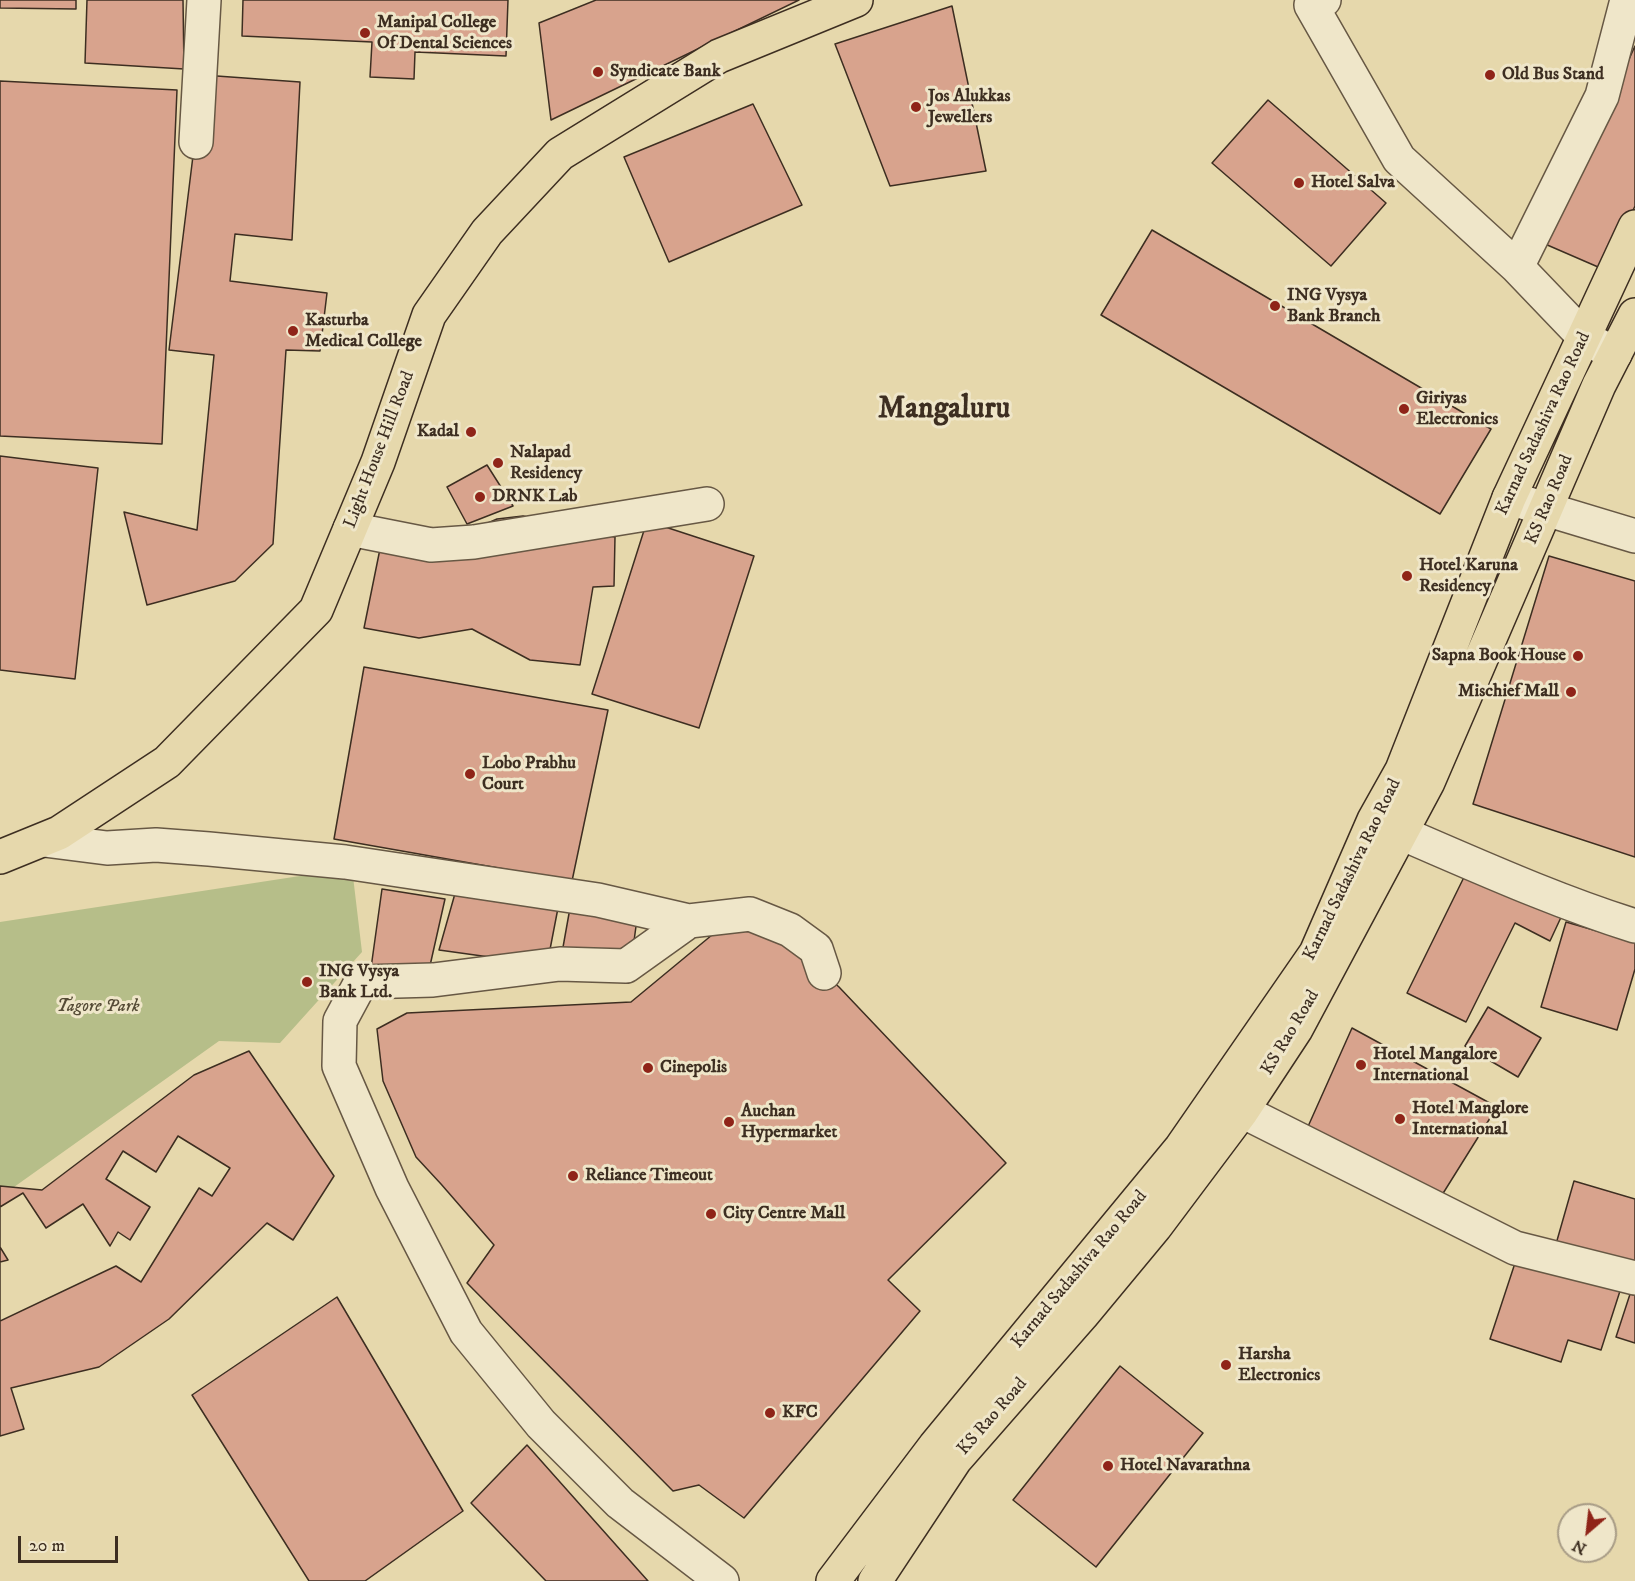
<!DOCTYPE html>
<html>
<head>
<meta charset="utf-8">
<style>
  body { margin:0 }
  #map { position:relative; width:1635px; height:1581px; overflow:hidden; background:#e6d8ac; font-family:"IM FELL DW Pica",serif }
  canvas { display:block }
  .north { position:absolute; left:1557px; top:1503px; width:60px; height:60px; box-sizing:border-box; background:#efe6c9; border:2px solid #a89c86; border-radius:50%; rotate:208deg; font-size:16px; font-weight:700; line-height:24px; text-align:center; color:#3d2e21 }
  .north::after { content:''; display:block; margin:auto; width:21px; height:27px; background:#8f2418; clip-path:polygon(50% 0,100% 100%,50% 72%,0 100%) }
  .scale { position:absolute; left:18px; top:1536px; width:100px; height:27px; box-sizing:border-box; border:3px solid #3d2e21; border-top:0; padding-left:8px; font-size:18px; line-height:21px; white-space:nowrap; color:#3d2e21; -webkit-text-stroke:4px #efe6c9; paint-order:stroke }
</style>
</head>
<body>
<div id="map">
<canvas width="1635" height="1581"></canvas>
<div class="north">N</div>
<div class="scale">20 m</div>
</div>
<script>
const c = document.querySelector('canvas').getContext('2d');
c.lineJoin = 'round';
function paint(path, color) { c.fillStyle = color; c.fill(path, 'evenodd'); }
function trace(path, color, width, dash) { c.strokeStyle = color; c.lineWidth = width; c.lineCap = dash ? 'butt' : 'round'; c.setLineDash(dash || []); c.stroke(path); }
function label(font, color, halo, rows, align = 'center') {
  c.font = font + ' "IM FELL DW Pica",serif'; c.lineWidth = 6; c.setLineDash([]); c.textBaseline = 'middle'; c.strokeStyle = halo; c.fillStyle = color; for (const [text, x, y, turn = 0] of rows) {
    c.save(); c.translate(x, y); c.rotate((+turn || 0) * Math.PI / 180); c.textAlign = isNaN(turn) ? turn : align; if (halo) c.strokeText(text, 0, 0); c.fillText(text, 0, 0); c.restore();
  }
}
paint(new Path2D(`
  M352,868L362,952L280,1043L219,1041L0,1197V922Z`), '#b6be89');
const building = new Path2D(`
  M0,0H76V9L0,8Z
  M87,0H183L184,69L85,63Z
  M243,0H508L506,56L415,52L414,79L370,77L372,42L242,36Z
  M596,0H799L551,120L539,23Z
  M952,6L986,171L890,186L835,44Z
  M1635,46V206L1605,270L1545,244Z
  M203,75L300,82L292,240L235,234L230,281L327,293L320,351L286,350L273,544L235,581L147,605L124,512L197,530L214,355L169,350Z
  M0,81L177,90L162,444L0,436Z
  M1268,100L1386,203L1331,266L1212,163Z
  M753,104L802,205L669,262L624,157Z
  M1152,230L1491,429L1440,514L1101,315Z
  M0,456L98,468L75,679L0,670Z
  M487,465L513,506L467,524L447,487Z
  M523,516L615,537L614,586L593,587L580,665L530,660L472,629L419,638L364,628L381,544L472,530L497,519Z
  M647,521L754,556L699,728L592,694Z
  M1549,556L1635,581V857L1473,804Z
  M364,667L608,710L572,881L334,839Z
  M1469,867L1563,913L1550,941L1515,923L1466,1022L1407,993Z
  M382,889L445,899L427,979L371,968Z
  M456,890L558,908L547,965L439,950Z
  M570,908L637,919L631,963L560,964Z
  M767,922L839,987L1006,1163L888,1280L920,1311L744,1518L699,1485L673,1491L467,1283L494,1245L441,1184L416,1157L383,1081L377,1029L407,1013L631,1002L718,930Z
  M1566,922L1635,942V969L1617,1030L1541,1007Z
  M1488,1007L1541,1038L1518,1077L1465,1046Z
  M1352,1028L1497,1107L1442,1195L1306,1131Z
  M249,1051L334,1176L293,1240L267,1223L169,1319L99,1367L11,1388L24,1429L0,1436V1186L42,1190L194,1075Z
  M178,1136L230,1168L212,1196L199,1188L141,1282L116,1266L0,1321V1262L8,1260L0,1247V1207L23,1193L46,1228L83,1204L110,1246L118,1232L130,1240L150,1207L106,1179L123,1151L156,1172Z
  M1574,1181L1635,1199V1267L1556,1244Z
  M1517,1257L1620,1291L1601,1350L1568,1340L1561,1362L1490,1339Z
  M1633,1285H1635V1343L1616,1337Z
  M337,1297L463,1511L365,1581H309L192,1395Z
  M1120,1366L1203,1433L1096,1567L1013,1500Z
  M527,1445L648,1581H546L471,1503Z`);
paint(building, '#d8a38d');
trace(building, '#3d2e21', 1.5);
const minor = new Path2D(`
  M1324,0L1311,5L1399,159L1517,267L1585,338L1615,354
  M196,142L204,0
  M1517,267L1602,96L1627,0
  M1509,498L1635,536
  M350,529L431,545L474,542L707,504
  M1401,833C1478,866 1555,901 1635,926
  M44,840L107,848L156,845L209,849L345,862L598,900L689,921
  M1242,1111L1515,1248L1635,1278
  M722,1581L620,1503L541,1424L466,1332L392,1188L339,1066L340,1021L361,982L433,980L560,964L626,966L689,921L750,914L790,930L816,949L824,973`);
const major = new Path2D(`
  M0,857L59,833L167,762L316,610L378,462L429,315L487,232L560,154L719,56L856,0
  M833,1581L935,1446L1181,1148L1316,953L1374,820L1402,770L1509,498L1635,227
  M875,1581L955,1460L1082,1315L1155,1227L1242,1111L1296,1029L1428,782L1599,385L1635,315`);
trace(minor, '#675844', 36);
trace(major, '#3d2e21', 36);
trace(minor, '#efe6c9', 33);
trace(major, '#e6d8ac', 33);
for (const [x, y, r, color] of [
  [365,33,6,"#8f2418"],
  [598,72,6,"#8f2418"],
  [1490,75,6,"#8f2418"],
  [916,107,6,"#8f2418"],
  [1299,183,6,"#8f2418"],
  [1275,306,6,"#8f2418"],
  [293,331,6,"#8f2418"],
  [1404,409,6,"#8f2418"],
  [471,432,6,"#8f2418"],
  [498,463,6,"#8f2418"],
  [480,497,6,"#8f2418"],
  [1407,576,6,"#8f2418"],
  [1578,656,6,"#8f2418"],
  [1571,692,6,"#8f2418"],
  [470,774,6,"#8f2418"],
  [307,982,6,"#8f2418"],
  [1361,1065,6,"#8f2418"],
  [648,1068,6,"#8f2418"],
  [1400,1119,6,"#8f2418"],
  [729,1122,6,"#8f2418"],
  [573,1176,6,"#8f2418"],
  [711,1214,6,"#8f2418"],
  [1226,1365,6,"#8f2418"],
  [770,1413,6,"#8f2418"],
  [1108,1466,6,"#8f2418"]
]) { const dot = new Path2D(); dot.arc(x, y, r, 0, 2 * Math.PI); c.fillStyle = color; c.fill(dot); trace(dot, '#efe6c9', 2); }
label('bold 18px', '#3d2e21', '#efe6c9', [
  ["Manipal College",377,23],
  ["Of Dental Sciences",377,44],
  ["Syndicate Bank",610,72],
  ["Old Bus Stand",1502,75],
  ["Jos Alukkas",928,97],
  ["Jewellers",928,118],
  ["Hotel Salva",1311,183],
  ["ING Vysya",1287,296],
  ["Bank Branch",1287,317],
  ["Kasturba",305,321],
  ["Medical College",305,342],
  ["Giriyas",1416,399],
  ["Electronics",1416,420],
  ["Kadal",459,432,"right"],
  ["Nalapad",510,453],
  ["Residency",510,474],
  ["DRNK Lab",492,497],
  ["Hotel Karuna",1419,566],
  ["Residency",1419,587],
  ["Sapna Book House",1566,656,"right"],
  ["Mischief Mall",1559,692,"right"],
  ["Lobo Prabhu",482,764],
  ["Court",482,785],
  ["ING Vysya",319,972],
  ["Bank Ltd.",319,993],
  ["Hotel Mangalore",1373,1055],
  ["International",1373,1076],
  ["Cinepolis",660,1068],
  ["Hotel Manglore",1412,1109],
  ["International",1412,1130],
  ["Auchan",741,1112],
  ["Hypermarket",741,1133],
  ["Reliance Timeout",585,1176],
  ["City Centre Mall",723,1214],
  ["Harsha",1238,1355],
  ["Electronics",1238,1376],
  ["KFC",782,1413],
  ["Hotel Navarathna",1120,1466]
], 'left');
label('18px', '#3d2e21', '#efe6c9', [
  ["Karnad Sadashiva Rao Road",1544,424,-65],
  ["Light House Hill Road",380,450,-69],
  ["KS Rao Road",1550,500,-67],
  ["Karnad Sadashiva Rao Road",1353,870,-64],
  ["KS Rao Road",1291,1033,-59],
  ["Karnad Sadashiva Rao Road",1080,1270,-50],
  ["KS Rao Road",993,1417,-49]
]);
label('italic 18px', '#554b36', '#efe6c9', [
  ["Tagore Park",98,1007]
]);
label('bold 30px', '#3d2e21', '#efe6c9', [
  ["Mangaluru",944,411]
]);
</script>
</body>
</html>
